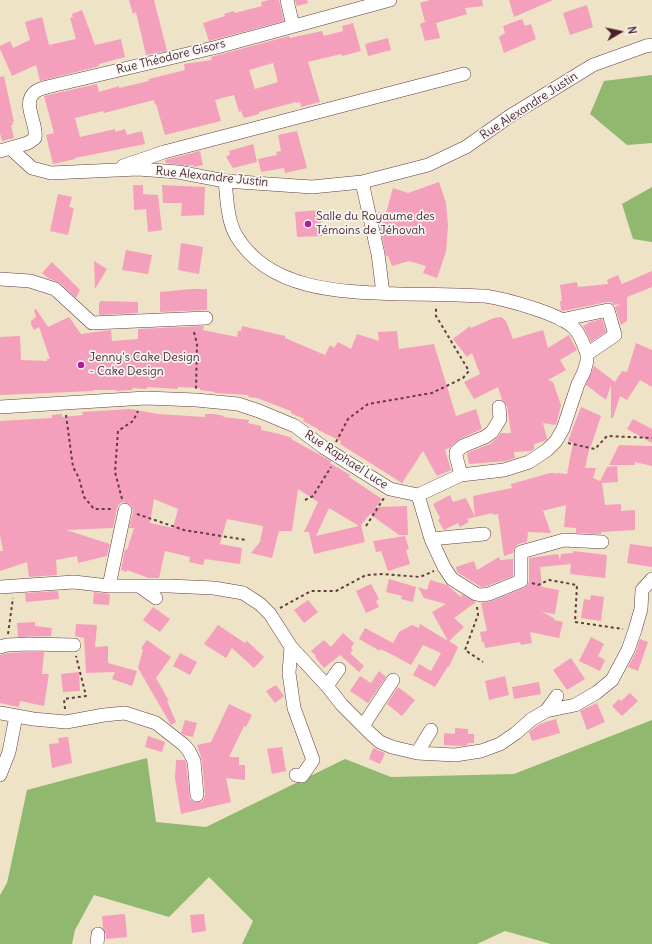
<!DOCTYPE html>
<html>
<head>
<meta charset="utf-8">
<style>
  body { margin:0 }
  #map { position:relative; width:652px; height:944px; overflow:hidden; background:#eee3c6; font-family:Delius,sans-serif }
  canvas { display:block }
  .north { position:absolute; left:600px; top:12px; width:40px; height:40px; -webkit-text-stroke:3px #f6f6f2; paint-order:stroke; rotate:81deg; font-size:11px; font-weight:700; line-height:16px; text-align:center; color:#4a1f2b }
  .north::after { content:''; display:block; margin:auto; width:14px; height:18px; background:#4a1f2b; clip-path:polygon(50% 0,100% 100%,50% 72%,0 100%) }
</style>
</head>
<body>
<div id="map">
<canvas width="652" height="944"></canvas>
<div class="north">N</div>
</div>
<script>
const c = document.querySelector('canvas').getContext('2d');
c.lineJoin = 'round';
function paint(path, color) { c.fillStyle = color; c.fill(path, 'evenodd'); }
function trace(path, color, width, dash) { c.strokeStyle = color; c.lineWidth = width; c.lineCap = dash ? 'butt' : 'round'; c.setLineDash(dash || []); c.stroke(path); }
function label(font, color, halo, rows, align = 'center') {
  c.font = font + ' Delius,sans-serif'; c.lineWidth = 3.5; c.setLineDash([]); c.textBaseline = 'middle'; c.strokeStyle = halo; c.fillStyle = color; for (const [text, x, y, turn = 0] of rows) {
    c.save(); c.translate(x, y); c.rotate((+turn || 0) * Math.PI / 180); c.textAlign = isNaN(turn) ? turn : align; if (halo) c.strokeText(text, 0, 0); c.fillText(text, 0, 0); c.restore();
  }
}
paint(new Path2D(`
  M652,75V143L627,145L590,114L604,81Z
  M652,187V242L633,239L622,204Z
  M652,720V944H551L505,931L477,944H242L253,921L209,877L169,917L94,895L75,930L72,944H0V895L7,883L27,790L147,758L156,822L206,827L345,759L391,777L514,774Z`), '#90b86e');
paint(new Path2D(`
  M129,0H154L167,51L146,55L136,12L133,14Z
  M269,0H279L284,21L209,41L203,23L225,16L224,14L234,11L235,13L262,6L261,2Z
  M295,0H307L308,3L297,6Z
  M430,0H482L483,6L465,8L467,14L436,23L440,38L425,41L420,24L425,22L420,3Z
  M509,0H553L514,17Z
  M587,5L593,27L570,35L563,13Z
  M82,10L95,45L121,39L125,57L99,64V66L92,68L40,81L36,65L12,76L0,49V46L10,41L13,48L30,40L25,22L42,17L49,45L76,39L70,18L73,17L72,14Z
  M522,19L525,26L531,24L536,39L504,53L499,37L505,33L503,26Z
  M353,23L361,51L342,56L341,54L308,62L320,102L301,107L300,102L296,103V102L259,112V114L244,118L241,111L239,112L234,95L215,100L221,121L165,135L156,104L155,105L154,100L104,113L103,111L75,118L80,137L115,129V132L125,129L127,135L142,131L145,144L75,158V159L53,164L46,135L54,133L44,96L97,84L99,92L119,86V88L149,81V79L185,70L184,64L212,60L211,57L289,36L290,38L322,31L324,36L343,31L342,26ZM273,63L278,82L255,89L249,70Z
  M388,38L391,50L368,56L365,44Z
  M4,76L14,122H12L13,125H11L14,138L2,141L0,133V77Z
  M297,131L307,168L285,173L284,168L261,172L258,159L277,155L276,152L281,151L278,135Z
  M253,144L257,162L233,168L226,157L230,154L229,151Z
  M200,151L203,165L194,167L193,165L189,166L166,163L165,160Z
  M439,182L446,203L448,225L446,252L437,278L423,273L426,266L409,261L392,266L388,256H386L377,212L386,213L393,188L408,193Z
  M133,185H143V194L158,195L162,230L148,232L146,209L134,210Z
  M162,185L205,187L204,215L181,216L182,203H163Z
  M58,194L72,197L69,207L74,208L68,235L50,231Z
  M320,210L322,236L297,237L295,212Z
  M181,243L203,247L199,274L178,270Z
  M126,250L152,255L148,274L122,270Z
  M94,261L107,269L95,289Z
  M52,262L80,290L76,298L60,283L48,278L42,273Z
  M652,271V287L627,297V321L621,325L615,307L620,304L614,305L611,302H607L563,311L561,310L560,301H562L560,285L577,282L578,287L608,284L607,280L618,275L622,284Z
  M191,289H207V310L160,312V292Z
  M100,301L138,302V313L99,315V303H100Z
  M36,309L48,327L69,317L81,334L111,330L112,341L138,339V329L204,326L203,330L237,337L238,331H241L242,326L285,336V338L325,355L330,345L334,348L338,342L351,349L357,334L379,341L378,332L397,331L399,349L434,344L456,416L476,409L482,429L460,439L449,448L445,450L451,470L437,476L423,451L402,483L340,444L341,441L318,430V429L303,421L304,419L291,413V411L257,398L248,397L249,395L215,393V392L200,390V388L178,387V389L147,387V389L132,388L133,390L116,391V390H93V391L0,395V337L20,336L21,360L47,361V359H50L39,327L34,330L31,324V321L36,317L34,310Z
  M501,317L506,321L513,339L543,330L548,348L569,335L577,350L560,360L566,370L548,380L553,382L561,405L556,425L543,423L547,439L544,441L534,444V449L531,451L514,452L515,458L506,461L469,464L467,453L490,444L497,438L501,433H511L507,406L502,400L498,387L474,399L464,382L480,374L472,353L467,357L453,339L470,326L471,328L494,318Z
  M602,319L606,332L591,342L583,326L590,322Z
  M636,343L652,350V387L640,380L627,400L620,396L613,418H611V385L606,400L586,385L594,366L615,382L622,371L627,372Z
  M581,407L601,416L591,446H590L585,468H596L593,478L600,481L607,467L617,466L618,482L602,483L605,505L621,504V511L635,510V530L601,532V534L576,533V528L564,527L566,505L543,511L551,533L528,532L527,542L518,544L514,548L513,553L504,556L498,514L493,515V513L475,517L473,496L512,488L511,484L550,473H555L556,476V473L567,474L573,443L568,441Z
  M130,409L158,414L205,417V414H215L224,416L223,417L249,420L248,423L261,426V430L280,434L292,438L291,439L331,461L330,463L350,475L349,477L382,499L376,507L407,506L408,535H399L370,514L361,525L365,542L314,554L309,532H304L318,502L298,489L292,531H279L272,558L251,553L260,542L263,526L227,519L220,544L242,548L240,564L205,559L203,565L189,562L190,557L165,551L159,578H149L127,570V572L121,570L125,549L127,550L134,528H129L133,512L132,507L130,504L123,502L119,504L117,508L113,528L66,530L110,544L107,556L78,563L77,556L56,560L57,575L29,577L27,562L0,571V551H3L0,535V421L52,418V415L62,414V417L83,415L82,412ZM154,499L178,509L173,528L150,523ZM329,508L359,526L316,536Z
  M633,419L652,429V443L627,429Z
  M619,445L652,446V466L635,462V465H609Z
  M450,495L453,502L466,498L475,517L467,519L469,522L460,527L458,523L444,530L438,520L440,518L433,504Z
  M405,536L409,549L406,550L410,564L388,571L381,551L376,552L373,541Z
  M630,544L652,547V567L627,563Z
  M573,551L607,555L605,578L570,574L571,564L540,567L542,587L559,590L555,614L542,612L554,618V620L563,622L559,638L530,632L532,643L521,645L520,642L485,648L484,642H482L480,632L487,631L481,603L492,601L524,588L527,586L529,581V558L558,554L560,561L561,554L573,553Z
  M499,557L500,560L513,559V576L487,586L481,587L457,572L456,567L474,561L477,570Z
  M389,579L416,587L413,602L401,599L402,596L386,592Z
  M430,580L447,585L462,598L461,594L476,602L454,618L464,627L449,641L458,647L449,667L448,666L435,687L413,675L419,664L431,671L441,653L423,645L411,665L393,655L380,649V651L359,639L365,628L393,643L399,632L412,625L419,628L420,624L448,641L432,612L446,604L424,598L418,587L427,590Z
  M371,584L379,599L376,601L379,607L366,613L356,591Z
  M58,591L59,599L26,602L25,593Z
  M94,592L110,594L109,605L93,604Z
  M591,595L604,597L601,621L581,618L584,599L590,600Z
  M308,600L318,612L304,623L294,610Z
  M153,607L170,619L160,632L143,620Z
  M35,622V626L52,628L51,636L18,637L17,623Z
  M76,624L97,625L95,647L108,646V663L137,671L132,686L112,679L115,672L86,673L84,638L75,636Z
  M218,625L245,643L247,641L264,657L254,668L232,648L226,658L204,644Z
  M343,633L354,643L351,648L353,650L350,653L364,666L359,672L340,655L324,668L315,657L316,656L311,651L324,640L331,647Z
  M591,637L604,644L598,656L605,660L600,671L579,661Z
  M640,639L648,642L638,671L628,667L635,654Z
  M147,640L171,657L156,678L169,701H167L176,722L171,725L138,668L143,650L141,648Z
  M29,652H44L42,674H49L44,706L20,701L19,707L0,703V655L8,653Z
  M180,653L197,662L190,675L173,666Z
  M571,658L585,679L567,690L553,670Z
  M379,671L386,677L368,703L350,691L360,676L371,683Z
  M79,672L80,691L63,692L61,674Z
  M505,676L509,695L489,700L485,681Z
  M539,682L541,694L514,699L512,687Z
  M276,685L284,696L275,703L266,691Z
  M398,687L415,700L402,716L387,704Z
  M630,693L638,701L622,716L612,706L619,699L621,701Z
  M597,703L605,722L587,730L580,711Z
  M229,704L252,715L246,727L244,726L229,757H239V765H245V780L226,778L231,802L181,814L175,778L176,760H185L186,763L190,799L194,802H201L204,799L205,794L202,760L197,745L211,742Z
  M556,719L560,733L532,741L529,732L540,724Z
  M185,720L197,723L193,737L184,735L181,733Z
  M455,728L468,729V734H474V743H468V745L462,746L444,745V733L455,734Z
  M148,736L165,742L162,752L145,747Z
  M68,737L72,763L52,768L49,744L59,743L58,738Z
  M282,747L286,771L272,774L267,749Z
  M373,748L385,753L380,764L369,759Z
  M125,914L127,937L106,939V934L103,928L102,916Z
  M204,914L206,931L192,933L190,915Z`), '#f49fbb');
const minor = new Path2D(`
  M287,0L293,26
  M10,148L32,168L51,173L138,169L178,172L225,181L312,187L362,182L428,165L466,147L510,116L593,65L646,46L652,45
  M0,151L28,143L35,138C38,124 21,103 35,92C38,89 44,88 47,87L217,47L390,0
  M123,166L164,152L464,74
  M225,181C227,198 227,221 237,237C271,292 345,292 402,294C430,294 457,295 485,296C505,299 562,314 575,329C581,336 584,345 587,354
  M362,182L378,254L383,293
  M0,279L30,281L55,289L92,323L206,318
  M0,407L146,398L196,400L238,404L259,411L295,426L323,447L390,489L418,495L461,475L504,470L529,462L547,450L556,441L563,429L578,384L584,372L587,361V354L615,335L608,310L561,320
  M461,475L456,456V452L463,446L485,437L492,432L500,419L499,407
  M418,495L431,539L444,567L452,579L476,594L481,595L489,594L521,581V552L564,540L602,542
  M431,539L484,534
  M109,586L125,510
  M139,586L156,598
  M0,587L74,582L109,586H169L214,588L243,593L260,604L270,614L291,647L327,686L342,705L371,734L380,742L392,747L417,753L455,755L481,751L500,744L516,733L532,719L546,711L575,705L596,693L612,680L628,650L635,630L641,609L642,590L652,579
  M0,647L7,645L29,644L74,645
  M291,647L289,673L294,708L313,760L302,776L296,775
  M327,686L339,669
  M546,711L557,696
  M0,713L33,719L66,722L104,715L125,713L156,723L184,745L189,751L194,761L197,795
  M363,726L393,680
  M417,753L431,730
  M0,775L9,752L16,716
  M97,944L98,934`);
trace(minor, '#633c42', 14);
trace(new Path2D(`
  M194,332L197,344L196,389
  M66,415L73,467L79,478L84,497L94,509H113
  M336,442L348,419L368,404L432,393L463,378L469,371L436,316V306
  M568,443L595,449L607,436L652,438
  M122,499L115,472L118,431L133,421L138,411
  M305,500L313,496L331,467
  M137,514L184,530L246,540
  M366,526L384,498
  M532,583L538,585L549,580L577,585L575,622L623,629
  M477,607L478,615L465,650L483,662
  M280,608L311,591H336L366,575L384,574L420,577L434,571
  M8,634L13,598
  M65,709L64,699L86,696L76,656`), '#633c42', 2, [3, 3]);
trace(minor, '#fff', 13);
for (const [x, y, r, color] of [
  [308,224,4,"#b5179e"],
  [81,365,4,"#b5179e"]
]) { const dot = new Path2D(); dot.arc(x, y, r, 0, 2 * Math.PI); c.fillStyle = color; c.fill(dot); trace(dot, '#f6f6f2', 1.5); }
label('12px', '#4a1f2b', '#f6f6f2', [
  ["Rue Théodore Gisors",171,57,-14],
  ["Rue Alexandre Justin",529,106,-33],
  ["Rue Alexandre Justin",212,177,6],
  ["Rue Raphael Luce",346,460,33]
]);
label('12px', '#4a1f2b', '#f6f6f2', [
  ["Salle du Royaume des",316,217],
  ["Témoins de Jéhovah",316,231],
  ["Jenny's Cake Design",89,358],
  ["- Cake Design",89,372]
], 'left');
</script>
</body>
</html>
